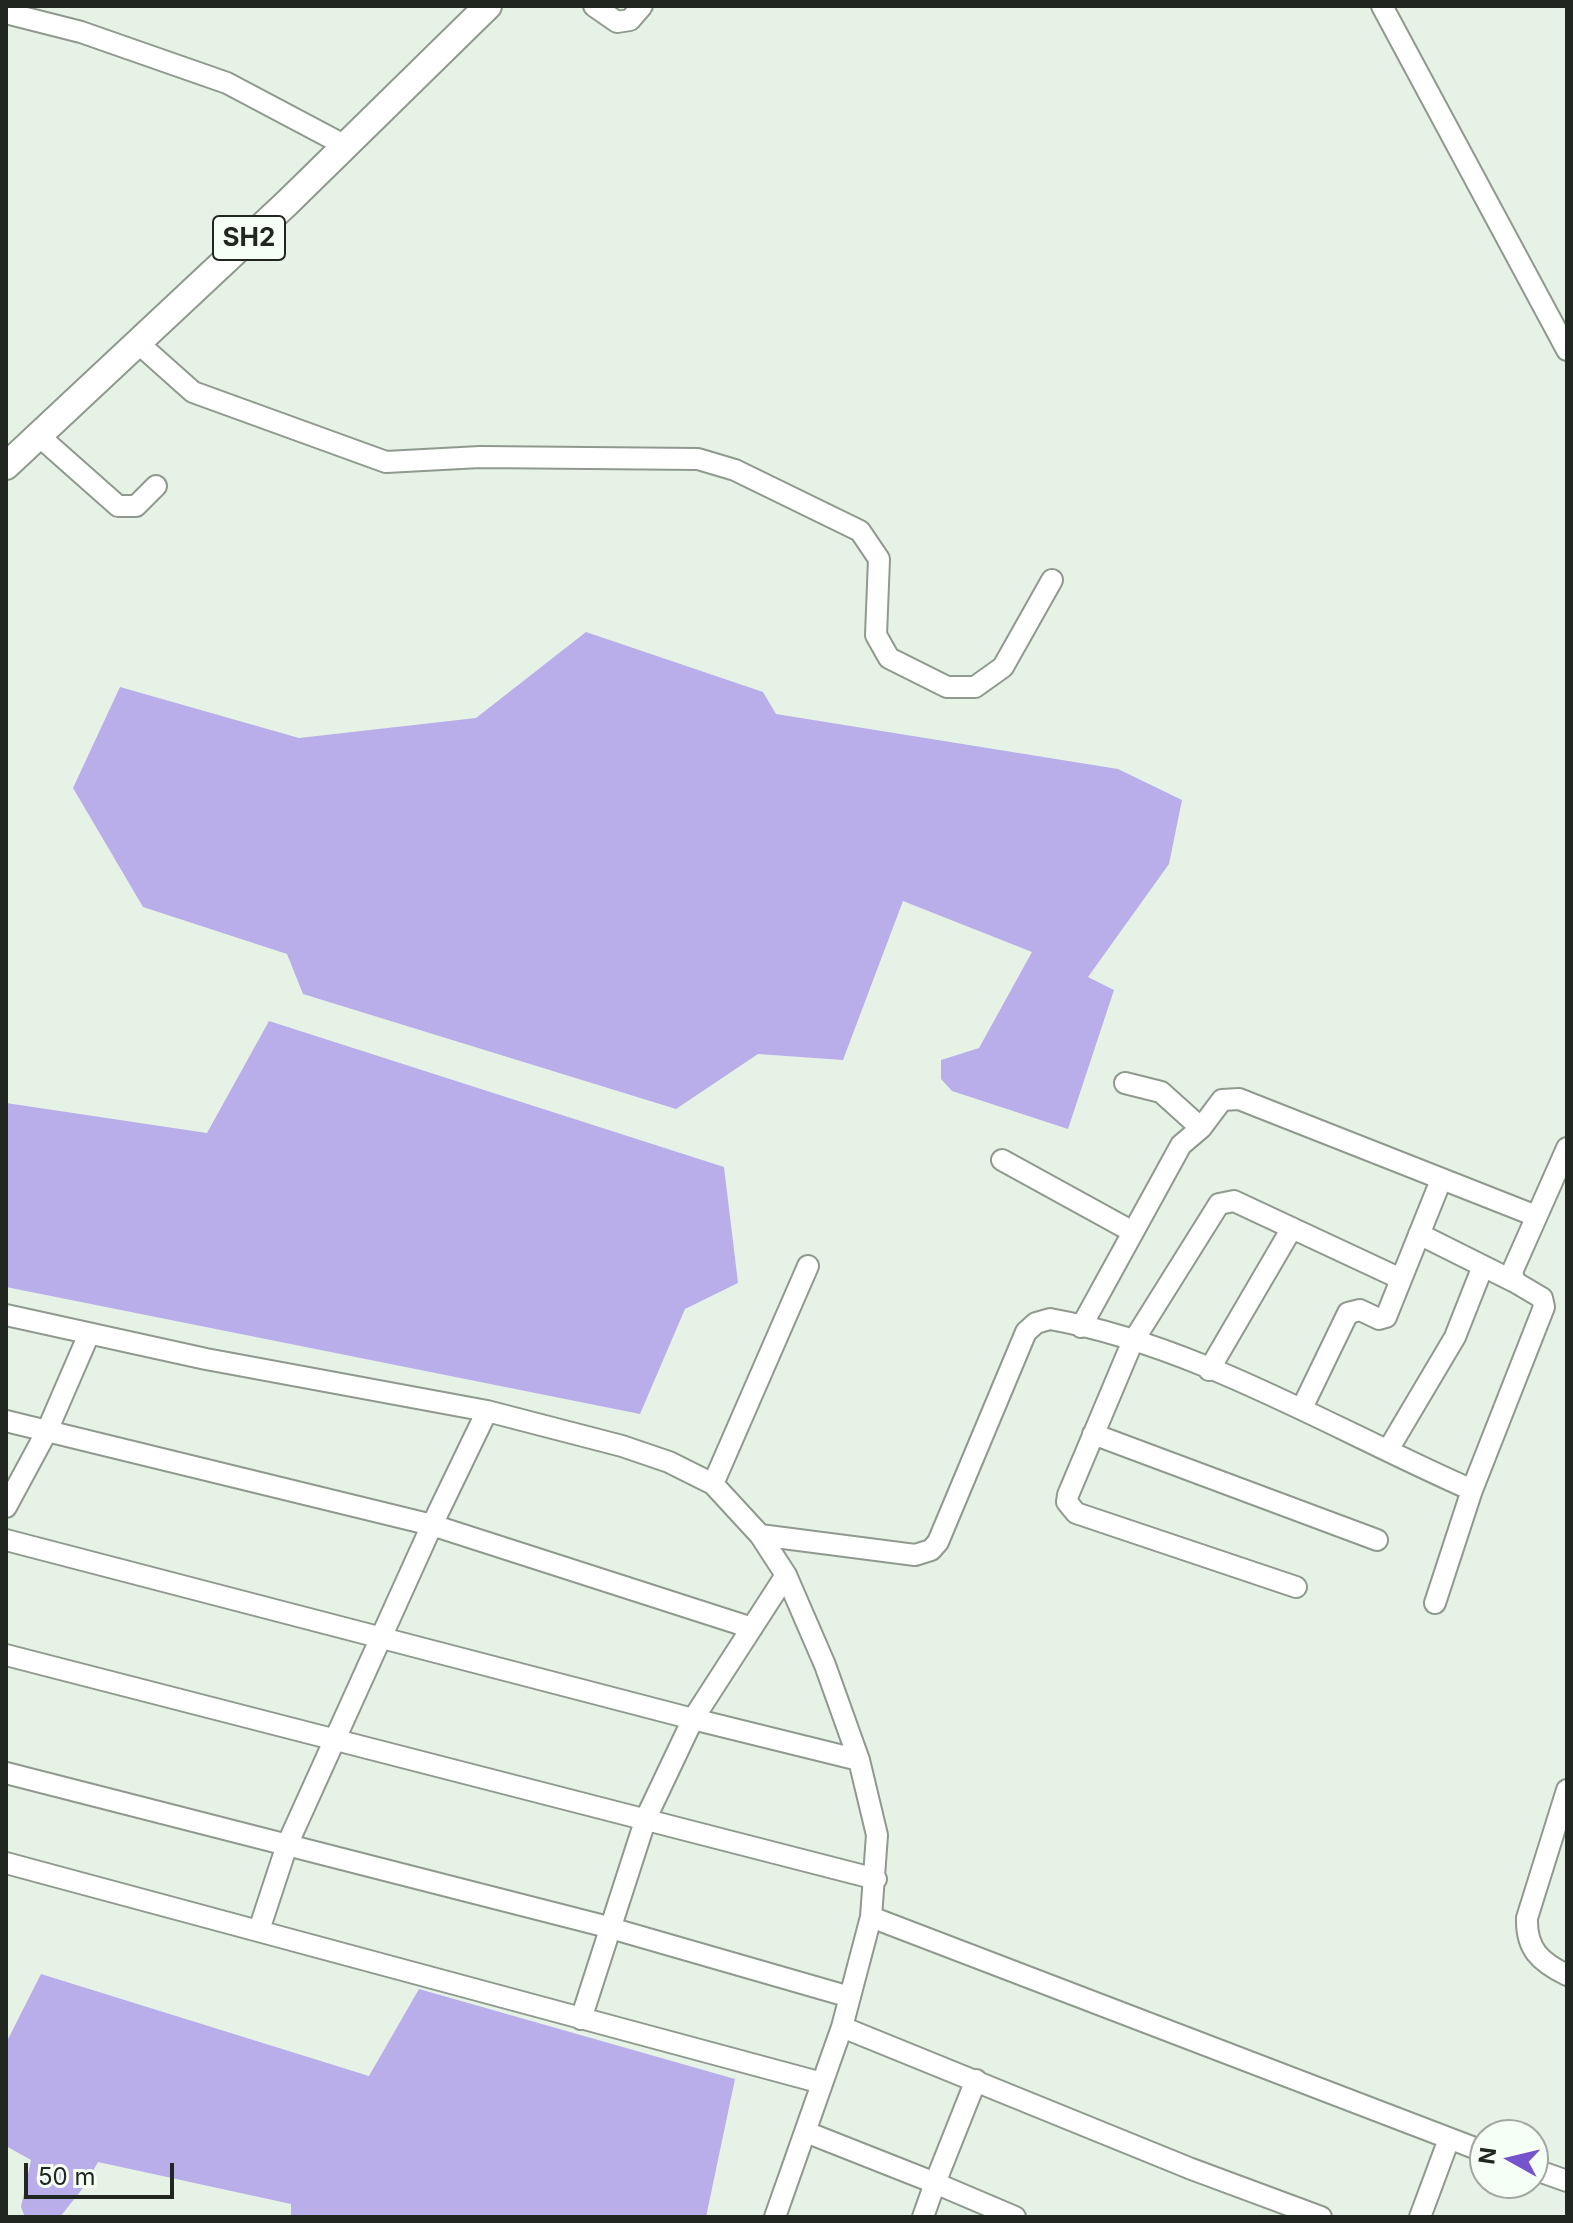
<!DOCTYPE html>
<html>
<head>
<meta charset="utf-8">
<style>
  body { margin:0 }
  #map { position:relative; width:1573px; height:2223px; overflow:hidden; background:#e7f2e6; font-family:Inter,sans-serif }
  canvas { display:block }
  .frame { position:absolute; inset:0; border:8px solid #222621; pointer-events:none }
  .north { position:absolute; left:1469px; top:2119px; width:80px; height:80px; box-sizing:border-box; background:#f6fff5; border:2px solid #a1a8a0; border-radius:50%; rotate:278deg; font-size:22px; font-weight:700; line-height:32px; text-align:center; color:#222621 }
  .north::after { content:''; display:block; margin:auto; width:28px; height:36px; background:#7654cd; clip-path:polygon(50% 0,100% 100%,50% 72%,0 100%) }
  .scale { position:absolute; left:24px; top:2163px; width:150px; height:36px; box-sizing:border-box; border:4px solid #222621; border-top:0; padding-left:10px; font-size:24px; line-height:28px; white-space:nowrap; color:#222621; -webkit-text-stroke:6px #f6fff5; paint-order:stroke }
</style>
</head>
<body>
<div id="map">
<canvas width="1573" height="2223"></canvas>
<div class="frame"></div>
<div class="north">N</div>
<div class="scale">50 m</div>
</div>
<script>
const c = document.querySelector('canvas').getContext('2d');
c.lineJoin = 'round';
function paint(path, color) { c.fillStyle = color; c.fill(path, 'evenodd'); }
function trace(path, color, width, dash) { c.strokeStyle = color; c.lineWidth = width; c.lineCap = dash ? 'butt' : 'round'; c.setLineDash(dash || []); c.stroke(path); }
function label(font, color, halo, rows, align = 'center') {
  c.font = font + ' Inter,sans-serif'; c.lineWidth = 8; c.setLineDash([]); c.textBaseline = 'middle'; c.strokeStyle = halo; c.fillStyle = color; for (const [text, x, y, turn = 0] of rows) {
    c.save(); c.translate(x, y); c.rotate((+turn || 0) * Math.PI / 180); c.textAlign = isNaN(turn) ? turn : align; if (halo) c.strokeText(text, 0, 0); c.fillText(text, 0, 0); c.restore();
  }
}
paint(new Path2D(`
  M586,632L763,692L776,714L1118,769L1182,800L1169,864L1088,977L1114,990L1068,1129L952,1091L941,1079V1060L979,1048L1032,952L903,901L843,1060L758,1054L676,1109L303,994L287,954L143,907L73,788L120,687L299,738L476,718Z
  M269,1021L724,1167L738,1283L685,1309L640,1414L6,1287V1103L207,1133Z
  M41,1974L369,2076L419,1989L735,2079L706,2217H291V2204L98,2162L83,2188L60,2217H25L21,2207L31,2160L6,2146V2043Z`), '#b9aeea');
const minor = new Path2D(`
  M594,6L617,22L630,20L642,6
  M1382,6L1567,350
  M6,13L81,32L227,83L346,146
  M138,343L193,392L386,462L480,457L698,459L735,470L860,531L879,559L876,635L889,658L947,687H975L1003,667L1052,580
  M39,436L118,506H136L156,486
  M1125,1083L1161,1092L1201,1128
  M1002,1160L1133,1232
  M1419,1234L1515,1282
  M6,1315L206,1359L487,1411L622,1446L669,1462L713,1484L760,1535L786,1575L825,1665L859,1760L877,1835L871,1917L842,2027L775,2217
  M1081,1327L1181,1145L1201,1128L1222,1100L1239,1099L1536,1216
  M1209,1370L1292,1228
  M1302,1408L1348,1313L1360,1310L1379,1319L1386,1317L1441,1180
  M487,1411L432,1525L752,1628
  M6,1421L47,1431L89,1334
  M1093,1434L1377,1540
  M1388,1450L1455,1337L1483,1266
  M713,1484L808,1266
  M1472,1490L1544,1307L1542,1298L1515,1282L1512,1272L1567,1148
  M6,1507L47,1431L432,1525L287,1845L259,1930
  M760,1535L915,1555L931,1550L938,1542L1026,1332L1036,1323L1050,1319C1196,1345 1337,1431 1472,1490L1435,1603
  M6,1540L693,1719L646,1818L581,2019
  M786,1575L693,1719L859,1760
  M1296,1587L1076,1513L1067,1502L1068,1495L1132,1343L1219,1204L1234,1201L1401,1279
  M6,1655L876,1879
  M6,1773L600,1925L850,1997
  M1567,1790L1527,1918C1526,1949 1540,1962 1567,1975
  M6,1863L822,2083
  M871,1917L1485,2152
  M842,2027L1189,2168L1321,2217
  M806,2132L935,2183L976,2080
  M1533,2169L1567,2181
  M923,2217L935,2183L1015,2217
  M1420,2217L1449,2139`);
const major = new Path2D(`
  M6,466L287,203L488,6`);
trace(minor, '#8f998e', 24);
trace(major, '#8f998e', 30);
trace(minor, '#fff', 20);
trace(major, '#fff', 26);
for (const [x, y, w] of [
  [249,238,72]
]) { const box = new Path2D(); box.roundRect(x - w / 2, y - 22, w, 44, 6); c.fillStyle = '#f6fff5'; c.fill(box); trace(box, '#222621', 2); }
label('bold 26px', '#222621', null, [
  ["SH2",249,238]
]);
</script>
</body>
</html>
